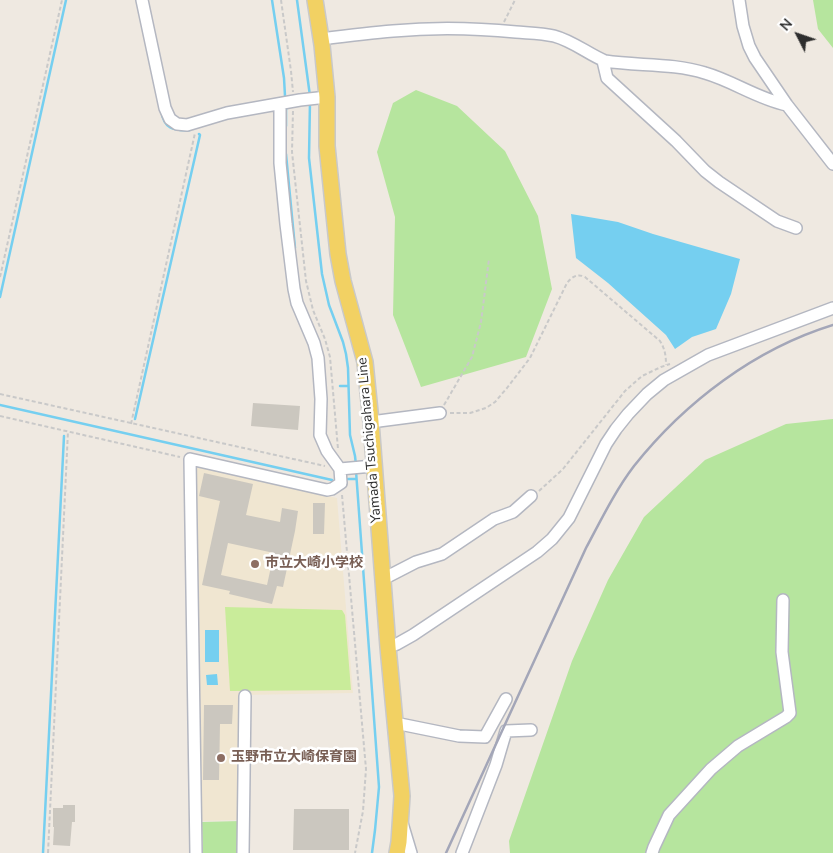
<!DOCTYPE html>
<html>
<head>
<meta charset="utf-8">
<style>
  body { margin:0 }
  #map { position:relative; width:833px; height:853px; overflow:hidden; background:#efe9e1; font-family:"Nunito Sans",sans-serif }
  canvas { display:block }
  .north { position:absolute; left:773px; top:10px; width:50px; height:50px; -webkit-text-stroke:4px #fff; paint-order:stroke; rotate:311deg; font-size:14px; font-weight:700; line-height:20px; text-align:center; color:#2e2e2e }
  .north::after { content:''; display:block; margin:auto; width:18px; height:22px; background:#2e2e2e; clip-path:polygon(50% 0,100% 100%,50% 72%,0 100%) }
</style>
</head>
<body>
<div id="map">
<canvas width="833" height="853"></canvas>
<div class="north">N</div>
</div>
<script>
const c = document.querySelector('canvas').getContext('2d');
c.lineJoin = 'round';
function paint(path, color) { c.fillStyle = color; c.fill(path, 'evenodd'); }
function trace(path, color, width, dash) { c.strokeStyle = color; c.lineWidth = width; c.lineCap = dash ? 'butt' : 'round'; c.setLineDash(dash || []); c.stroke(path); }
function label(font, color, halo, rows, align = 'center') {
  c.font = font + ' "Nunito Sans","Noto Sans JP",sans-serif'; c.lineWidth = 5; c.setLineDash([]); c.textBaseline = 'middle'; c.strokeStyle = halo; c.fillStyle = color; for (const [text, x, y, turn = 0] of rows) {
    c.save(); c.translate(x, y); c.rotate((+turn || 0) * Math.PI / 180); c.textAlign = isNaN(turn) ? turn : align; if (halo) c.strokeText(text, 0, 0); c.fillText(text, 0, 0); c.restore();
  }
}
paint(new Path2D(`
  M194,466L337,498L353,693L241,695L240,820L202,821Z`), '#f0e6d1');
paint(new Path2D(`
  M813,0H833V48L818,29Z
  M416,90L457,106L505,151L538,216L552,289L526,357L421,387L393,315L395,217L377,152L393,103Z
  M833,419V853H510L509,841L572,661L608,580L644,517L705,460L786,424Z
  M241,821V853H203L202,822Z`), '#b6e59e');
paint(new Path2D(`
  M225,607L342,610L345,615L351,690L230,691Z`), '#c9ec9a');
paint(new Path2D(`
  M571,214L618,222L653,234L740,259L731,294L716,329L692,337L675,349L666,335L608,283L576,258Z
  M205,630H219V662H205Z
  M217,674L218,685H207L206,675Z`), '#75cff0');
trace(new Path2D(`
  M272,0L284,78L285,96
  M297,0L310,96
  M310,101L309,158L322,274L329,305L343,342L346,354L348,368L350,435L355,456L356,465
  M161,110C164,129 173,131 190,130
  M286,126V108
  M286,154L295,248
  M0,297L66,0
  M340,386H348
  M0,405L332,480
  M135,419L200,135L199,134
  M356,471L379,787L375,830L372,853
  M348,479H356
  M43,853L64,436`), '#75cff0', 2.5);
paint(new Path2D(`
  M253,403L300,406L298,430L251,426Z
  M204,473L253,484L246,515L280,522L282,508L298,511L295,531L283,587L277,586L272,604L229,594L230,591L202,585L220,501L199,496ZM228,543L274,553L267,585L221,575Z
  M313,503H325L324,534H313Z
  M204,705H233L232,724H220L219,780H203Z
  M63,805H75V822H72L70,846L53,845L54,827H53V808H63Z
  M294,809H349V850H293Z`), '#cbc7bf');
const minor = new Path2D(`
  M142,0L165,108L170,119L177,124L187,125L227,113L300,100L327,97
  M739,0L743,26L749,46L755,58L787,105L833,164
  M321,39C345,36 369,33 393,31C434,27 476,28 516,32C528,33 542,33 554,36C573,41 588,54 605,61C638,66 673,63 705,73C733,81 758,99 787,105
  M603,61L607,78L676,141L705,171L719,182L777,221L796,228
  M371,422L440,413
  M340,469L373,466
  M383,579L416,562L442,554L494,519L513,512L531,496
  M388,647L397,644L413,635L537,552L552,539L569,518L606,444L616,429L628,414L647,394L664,380L708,355L833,308
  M395,723L459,736L485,737L506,699
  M402,823L411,853
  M196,853L190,459L327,490L332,489L341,483L340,469L327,451L320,435L321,399L318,358L314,343L297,303L294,289L286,224L280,163V104
  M243,853L245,696
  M462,853L496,765L506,731L531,730
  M652,853L654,847L669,815L711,769L738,746L786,717L790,713L782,652L783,600`);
const major = new Path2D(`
  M315,0L322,45L327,97V146L338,254L343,281L365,362L371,422L388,647L402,796L399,842L397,853`);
trace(minor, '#b4b7c1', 14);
trace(major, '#c9c9c9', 18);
trace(new Path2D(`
  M281,0L291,71L293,92
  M504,22L515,0
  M293,111L292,152L306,281L313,310L325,339L330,357L338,449
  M0,277L62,0
  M0,394L325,466
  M444,405L472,357L481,322L489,259
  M450,413H470L486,408L495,402L507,388L530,358L567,283C572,277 577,273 585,277L660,341C665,349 666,356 666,365
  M0,416L180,457
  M131,424L195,133
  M539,491L563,469L625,391L642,376L661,367L670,364
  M342,495L366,769L363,811L355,853
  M48,853L68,431`), '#c9c9c9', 2, [4, 2.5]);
trace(minor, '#fff', 11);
trace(major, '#f2d163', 15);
trace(new Path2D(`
  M446,853L586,548C601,520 615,491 634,466C685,402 755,349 833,325`), '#a3a6b8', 2.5);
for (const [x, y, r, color] of [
  [255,564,5,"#8d6e63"],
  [221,758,5,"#8d6e63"]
]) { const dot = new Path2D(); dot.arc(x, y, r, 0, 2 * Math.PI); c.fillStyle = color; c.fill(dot); trace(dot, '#fff', 2); }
label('14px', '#2e2e2e', '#fff', [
  ["Yamada Tsuchigahara Line",370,440,-95]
]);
label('bold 14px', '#785e54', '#fff', [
  ["市立大崎小学校",265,564],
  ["玉野市立大崎保育園",231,758]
], 'left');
</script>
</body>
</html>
